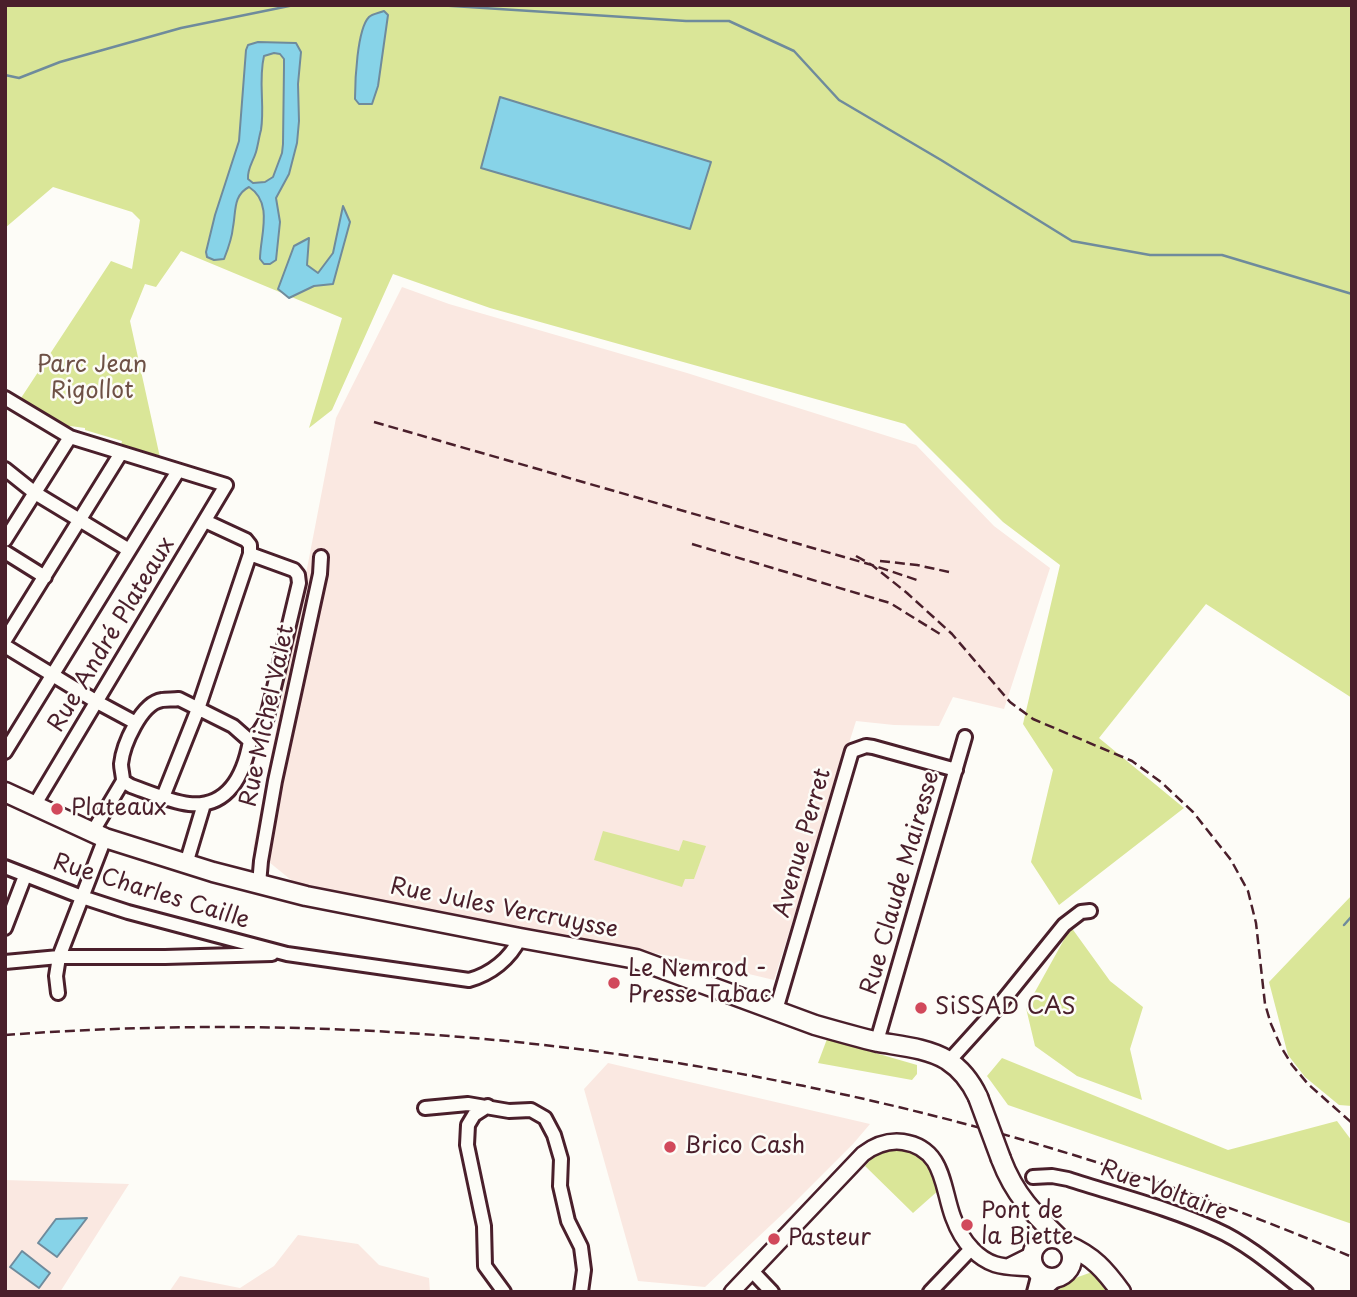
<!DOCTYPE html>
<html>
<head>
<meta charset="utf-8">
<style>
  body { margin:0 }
  #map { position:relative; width:1357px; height:1297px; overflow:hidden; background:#fdfcf7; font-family:"Playpen Sans",sans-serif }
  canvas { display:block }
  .frame { position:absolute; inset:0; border:7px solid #4a1f2b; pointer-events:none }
</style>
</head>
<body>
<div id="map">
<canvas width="1357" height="1297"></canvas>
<div class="frame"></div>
</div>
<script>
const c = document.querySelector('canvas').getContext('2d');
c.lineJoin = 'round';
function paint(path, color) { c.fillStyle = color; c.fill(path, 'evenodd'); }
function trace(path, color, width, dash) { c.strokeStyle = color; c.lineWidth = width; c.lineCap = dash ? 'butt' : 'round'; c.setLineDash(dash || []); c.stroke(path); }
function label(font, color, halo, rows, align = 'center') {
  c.font = font + ' "Playpen Sans",sans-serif'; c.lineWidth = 5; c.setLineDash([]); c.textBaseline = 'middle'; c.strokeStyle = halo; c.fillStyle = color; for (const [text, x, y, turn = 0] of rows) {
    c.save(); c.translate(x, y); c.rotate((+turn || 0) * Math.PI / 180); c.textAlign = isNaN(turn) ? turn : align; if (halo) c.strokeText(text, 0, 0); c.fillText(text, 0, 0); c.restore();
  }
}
paint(new Path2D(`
  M402,287L449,304L687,373L916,445L994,526L1050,568L1004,709L953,697L939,726L894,725L856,721L774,980L690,960L296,884L253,849L336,418Z
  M608,1063L870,1124L853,1144L789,1208L705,1287L638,1281L584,1089Z
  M5,1180L129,1184L60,1292H5Z
  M298,1235L358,1244L379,1265L429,1278L430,1292H169L180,1276L240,1288L274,1266Z`), '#fae8e1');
paint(new Path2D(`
  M6,5H1352V698L1206,604L1099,738L1184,808L1059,905L1031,862L1053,770L1023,724L1060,565L1003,522L905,424L490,308L393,274L332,410L309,428L342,318L181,251L156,287L145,284L130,321L161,462L120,449L122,441L85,430V428L70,426L64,430L21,398L111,261L132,269L140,220L132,212L53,187L5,228Z
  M603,831L679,851L683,840L706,846L694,879H685L682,887L594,860Z
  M1352,895V1106L1339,1105L1305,1077L1288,1055L1269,982Z
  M1071,927L1110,981L1143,1007L1130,1049L1142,1100L1077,1076L1035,1046L1026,1008Z
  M827,1039L917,1065V1074L912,1080L818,1063Z
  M1002,1058L1228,1150L1337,1121L1352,1141V1224L1008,1105L987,1076Z
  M892,1147C928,1151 927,1157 940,1189L913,1213L865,1166L874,1156Z
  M1095,1271L1113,1292H1055L1078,1277Z`), '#dae698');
const water = new Path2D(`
  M384,11L388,15L378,86L372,104H359L355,99C355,82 357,29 369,17C372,14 379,13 384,11Z
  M258,42L296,43L301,52L298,84L299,121L297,143L289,174L276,198L280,222L276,260L270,264H264L260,259C260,236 274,203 249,187C233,195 236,212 233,227C232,238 228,249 224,259L214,260L207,257L206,252L215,215L239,141L246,50L248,45ZM274,53L280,54L284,59V67L283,144L282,153L273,177L265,182L253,183L248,179C247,169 253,162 256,152C258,145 259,137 261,130C265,105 258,81 264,56Z
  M500,97L711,162L690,229L481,168Z
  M343,206L350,222L333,284L314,286L289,298L278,289L294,246L309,238L307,265L318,273L333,253Z
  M87,1218L57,1257L38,1243L56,1219Z
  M22,1251L50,1273L39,1288L10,1267Z`);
paint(water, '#87d3e8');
trace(water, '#6f8b9c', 2);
trace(new Path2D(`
  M437,5L686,21H729L794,51L839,100L941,160L1072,241L1150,255H1222L1352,294
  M5,75L19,78L60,62L181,28L294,5
  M1344,925L1352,916`), '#6f8b9c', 2.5);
const minor = new Path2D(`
  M5,398L70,437L226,485L34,806
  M5,469L35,493L129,550
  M5,540L70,437
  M5,552L45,577
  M250,554L294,570L298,575L299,583L266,721L259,732L250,741
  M5,640L121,453
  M5,646L97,702L136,723
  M179,699L233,726L250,741C244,774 229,808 189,804C171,802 148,792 131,786L123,781C123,775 121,769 121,764C123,745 141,703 162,700C167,699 173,700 179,699Z
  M5,752L178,471
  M163,797L198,709L250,554V545L246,540L205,521
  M92,833L123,781
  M186,864L204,804
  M5,867L82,897L128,912L287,954L469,980C491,974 510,959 520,938
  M259,884L261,861L275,781L320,574L321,557
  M5,928L25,876
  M5,962L59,957H165L272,954
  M58,993L56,976L59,957L105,838
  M776,1010L852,751L866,746L873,747L956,770
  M877,1041L965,737
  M949,1061L997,1008L1064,925L1081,912L1090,911
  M488,1106L474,1115L468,1125L467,1145L484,1226L485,1266L504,1292
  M425,1108L468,1104L509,1111L531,1110L545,1118L554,1135L561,1159L560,1186L568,1221L581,1247L584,1270L581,1292
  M1033,1177L1052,1176L1068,1179C1117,1195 1170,1208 1217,1230C1247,1243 1279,1271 1306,1292
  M752,1271L772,1292
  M930,1292L971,1249
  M1034,1292L1039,1273
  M1042,1292L1059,1277`);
const tertiary = new Path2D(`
  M1009,1266L1033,1254
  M732,1292L863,1154C875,1145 888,1140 903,1142C944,1148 942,1187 953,1217C957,1228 963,1240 972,1249C992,1270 1008,1266 1036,1269`);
const secondary = new Path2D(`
  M5,792L105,838L213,872L306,896L520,938L636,959L815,1025C836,1031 857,1037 878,1042C900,1046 927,1048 947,1060C961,1069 971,1082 978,1097
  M1001,1159C1015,1196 1034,1214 1061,1240
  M1032 1258a20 20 0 1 1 40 0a20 20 0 1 1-40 0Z
  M1067,1245C1093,1256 1105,1270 1121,1292`);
trace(minor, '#4a1f2b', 18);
trace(tertiary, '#4a1f2b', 19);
trace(secondary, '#4a1f2b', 23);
trace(minor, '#fdfcf7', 12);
trace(tertiary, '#fdfcf7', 14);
trace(secondary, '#fdfcf7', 18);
trace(new Path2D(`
  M374,422L872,565L920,581
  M692,544L890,603L940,634
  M856,556L872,565L907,593L952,634L1010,702L1033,719L1132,761L1161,782L1193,812L1231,860L1248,891L1256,923L1265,1004L1271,1024L1281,1047L1292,1065L1308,1084L1352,1123
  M880,561L917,565L949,572
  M5,1035C465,1001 928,1076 1352,1257`), '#4a1f2b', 2.5, [10, 5]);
const secondaryBridge = new Path2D(`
  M978,1097L1001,1159`);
trace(secondaryBridge, '#4a1f2b', 23, []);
trace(secondaryBridge, '#fdfcf7', 18);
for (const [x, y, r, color] of [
  [57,809,7,"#d1495b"],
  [614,983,7,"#d1495b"],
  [921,1008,7,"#d1495b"],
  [670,1147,7,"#d1495b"],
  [967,1225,7,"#d1495b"],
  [774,1239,7,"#d1495b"]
]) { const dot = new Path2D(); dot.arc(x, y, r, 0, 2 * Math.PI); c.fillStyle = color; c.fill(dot); trace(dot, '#fdfcf7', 2.5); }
label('23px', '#6e5146', '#fdfcf7', [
  ["Parc Jean",92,366],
  ["Rigollot",92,392]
]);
label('23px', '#4a1f2b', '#fdfcf7', [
  ["Rue André Plateaux",112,635,-59],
  ["Rue Michel Valet",268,716,-78],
  ["Avenue Perret",803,843,-74],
  ["Rue Claude Mairesse",901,883,-74],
  ["Rue Charles Caille",151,892,17],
  ["Rue Jules Vercruysse",504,909,11],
  ["Rue Voltaire",1164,1191,20]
]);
label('23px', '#4a1f2b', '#fdfcf7', [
  ["Plateaux",71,809],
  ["Le Nemrod -",628,970],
  ["Presse Tabac",628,996],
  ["SiSSAD CAS",935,1008],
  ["Brico Cash",684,1147],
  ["Pont de",981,1212],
  ["la Biette",981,1238],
  ["Pasteur",788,1239]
], 'left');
</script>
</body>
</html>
